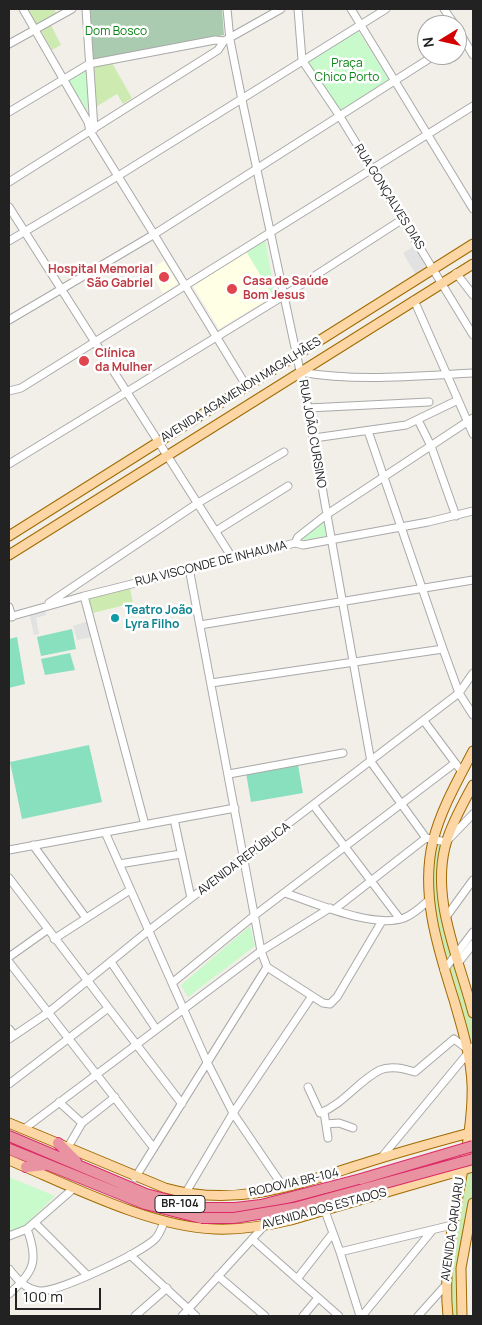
<!DOCTYPE html>
<html>
<head>
<meta charset="utf-8">
<style>
  body { margin:0 }
  #map { position:relative; width:482px; height:1325px; overflow:hidden; background:#f2efe9; font-family:Manrope,sans-serif }
  canvas { display:block }
  .frame { position:absolute; inset:0; border:10px solid #222; pointer-events:none }
  .north { position:absolute; left:417px; top:15px; width:50px; height:50px; box-sizing:border-box; background:#fff; border:1px solid #a7a7a7; border-radius:50%; rotate:261deg; font-size:14px; font-weight:700; line-height:20px; text-align:center; color:#222 }
  .north::after { content:''; display:block; margin:auto; width:18px; height:22px; background:#d40000; clip-path:polygon(50% 0,100% 100%,50% 72%,0 100%) }
  .scale { position:absolute; left:15px; top:1288px; width:86px; height:22px; box-sizing:border-box; border:2px solid #222; border-top:0; padding-left:6px; font-size:15px; line-height:18px; white-space:nowrap; color:#222; -webkit-text-stroke:4px #fff; paint-order:stroke }
</style>
</head>
<body>
<div id="map">
<canvas width="482" height="1325"></canvas>
<div class="frame"></div>
<div class="north">N</div>
<div class="scale">100 m</div>
</div>
<script>
const c = document.querySelector('canvas').getContext('2d');
c.lineJoin = 'round';
function paint(path, color) { c.fillStyle = color; c.fill(path, 'evenodd'); }
function trace(path, color, width, dash) { c.strokeStyle = color; c.lineWidth = width; c.lineCap = dash ? 'butt' : 'round'; c.setLineDash(dash || []); c.stroke(path); }
function label(font, color, halo, rows, align = 'center') {
  c.font = font + ' Manrope,sans-serif'; c.lineWidth = 5; c.setLineDash([]); c.textBaseline = 'middle'; c.strokeStyle = halo; c.fillStyle = color; for (const [text, x, y, turn = 0] of rows) {
    c.save(); c.translate(x, y); c.rotate((+turn || 0) * Math.PI / 180); c.textAlign = isNaN(turn) ? turn : align; if (halo) c.strokeText(text, 0, 0); c.fillText(text, 0, 0); c.restore();
  }
}
paint(new Path2D(`
  M246,251L273,296L219,329L191,283Z
  M164,261L178,284L163,293L149,270Z`), '#ffffe5');
paint(new Path2D(`
  M28,9H54L57,14L36,25Z
  M51,25L61,45L52,50L41,31Z
  M112,63L132,98L123,104L117,94L96,107L94,66Z
  M130,588L133,603L93,613L89,599Z
  M435,843L444,844L441,868L454,954L447,962C435,923 430,883 435,843Z
  M456,959L473,1017V1045L471,1047L448,968Z
  M473,1169V1196L463,1243L461,1316H449L446,1292L464,1172Z`), '#cdebb0');
paint(new Path2D(`
  M90,9H222L224,35L93,60Z`), '#aacbaf');
paint(new Path2D(`
  M357,29L389,79L338,113L305,62Z
  M86,70L87,71L88,112L68,80Z
  M265,239L275,294L273,296L246,251Z
  M325,519L326,536L300,541L295,537L319,520Z
  M250,926L255,946L188,997L181,985Z
  M9,1177L55,1196L22,1228L9,1232Z`), '#c8facc');
paint(new Path2D(`
  M72,629L76,649L41,656L37,637Z
  M17,637L25,684L9,688V639Z
  M70,653L75,670L45,675L41,659Z
  M89,745L102,802L22,819L10,762Z
  M298,765L303,793L251,802L246,773Z`), '#88e0be');
paint(new Path2D(`
  M414,246L427,269L416,275L403,253Z
  M46,610V615L36,618L39,634L34,635L29,613Z
  M88,621L91,637L77,640L73,626Z`), '#e2e2e2');
const minor = new Path2D(`
  M23,9L88,122L90,131C143,216 195,301 247,387
  M86,9L94,129
  M227,9L230,40L242,100L308,408L371,762L426,838L446,842L473,814
  M298,9L302,60L339,115L473,335
  M351,9L473,209
  M444,9L455,25
  M457,28L473,55
  M9,44L72,9
  M9,112L89,64L215,40L224,41
  M9,182L218,50L224,41L281,9
  M9,207L233,559
  M9,241L118,176L386,9
  M456,273L473,295
  M414,300L473,434
  M9,320L153,235L435,55
  M300,372C357,382 416,376 473,373
  M9,391L21,388L473,106
  M308,408L429,402
  M418,420L431,446L456,516
  M368,431L443,649L459,693L473,715
  M314,438L406,425L458,400
  M9,464L285,295L403,219
  M216,531L288,486
  M295,543L298,537L326,515L473,418
  M189,568L261,951L267,967L323,1003L330,1004L337,997L382,921
  M84,596L145,825
  M49,603L198,503L284,452
  M9,607L12,617
  M9,617L84,596L295,543L303,545L428,522L473,511
  M200,625L473,580
  M211,683L443,649
  M424,721L462,772
  M229,774L343,753
  M314,806L400,919
  M174,819L191,898
  M105,832L207,1062L233,1113L284,1188
  M33,845L86,918
  M9,850L235,808
  M119,864L181,854
  M9,878L182,1104
  M285,893C316,903 373,929 404,918C414,914 422,906 429,900
  M335,909L426,838
  M446,917L473,880
  M54,939L130,890
  M9,957L47,930
  M9,962L153,1147
  M111,962L156,1029
  M459,962L473,944
  M444,970L473,932
  M172,983L255,915L455,763
  M9,1029L14,1035
  M9,1039L49,1012L148,931L459,693L473,673
  M9,1084L107,1009
  M308,1087L320,1113C344,1104 358,1081 380,1070C391,1065 405,1069 415,1072L454,1039L466,1048
  M59,1102L82,1123
  M324,1112L328,1138
  M326,1124L339,1123L353,1128
  M24,1129L261,951L330,908
  M68,1147L82,1123L115,1097
  M381,1158L473,1047
  M135,1178L267,967
  M185,1194L233,1113L312,996
  M325,1211L340,1252L360,1316
  M35,1223L87,1275
  M9,1236L27,1229L74,1188
  M252,1239L339,1316
  M340,1252L452,1225
  M130,1255L196,1316
  M9,1269C17,1279 25,1289 39,1291C57,1293 141,1253 155,1239C160,1234 161,1229 164,1222
  M218,1276L265,1316
  M297,1279L333,1233
  M9,1294C34,1272 39,1261 27,1229
  M135,1316L167,1288
  M182,1316L264,1226
  M303,1316L318,1298
  M362,1316L431,1232
  M418,1316L444,1287`);
const major = new Path2D(`
  M9,536L473,244
  M9,555L473,264
  M473,785C463,803 453,821 447,840C429,897 459,958 473,1013
  M9,1123L165,1188C236,1208 295,1185 362,1164C399,1152 436,1142 473,1132
  M9,1160C69,1185 150,1227 215,1229C240,1230 266,1226 291,1220L473,1167
  M448,1316C440,1241 469,1173 472,1099C474,1066 463,1031 454,1000C438,949 420,894 433,841C441,809 458,780 473,751
  M462,1316L461,1268L473,1203`);
const highway = new Path2D(`
  M9,1136L146,1194L199,1208H235L261,1205L361,1179
  M58,1143L76,1161
  M9,1149L145,1204L201,1218
  M26,1167L45,1165`);
trace(minor, '#a9a9a9', 9);
trace(major, '#a06b00', 11);
trace(highway, '#dc2a67', 12);
trace(minor, '#fff', 7);
trace(major, '#fcd6a4', 9);
trace(highway, '#e892a2', 10);
const highwayBridge = new Path2D(`
  M361,1179L473,1146
  M201,1218H234L294,1208L473,1159`);
trace(highwayBridge, '#dc2a67', 12, []);
trace(highwayBridge, '#e892a2', 10);
for (const [x, y, r, color] of [
  [164,277,6,"#e0444e"],
  [232,289,6,"#e0444e"],
  [84,361,6,"#e0444e"],
  [115,618,5,"#0f9aa8"]
]) { const dot = new Path2D(); dot.arc(x, y, r, 0, 2 * Math.PI); c.fillStyle = color; c.fill(dot); trace(dot, '#fff', 2); }
for (const [x, y, w] of [
  [180,1204,50]
]) { const box = new Path2D(); box.roundRect(x - w / 2, y - 8.5, w, 17, 4); c.fillStyle = '#fff'; c.fill(box); trace(box, '#222', 1); }
label('bold 11px', '#222', null, [
  ["BR-104",180,1204]
]);
label('12px', '#0c8416', '#fff', [
  ["Dom Bosco",116,32],
  ["Praça",347,64],
  ["Chico Porto",347,78]
]);
label('12px', '#222', '#fff', [
  ["RUA GONÇALVES DIAS",389,197,58],
  ["AVENIDA AGAMENON MAGALHÃES",241,390,-32],
  ["RUA JOÃO CURSINO",312,434,80],
  ["RUA VISCONDE DE INHAUMA",211,564,-14],
  ["AVENIDA REPÚBLICA",244,859,-37],
  ["RODOVIA BR-104",294,1183,-13],
  ["AVENIDA DOS ESTADOS",324,1209,-15],
  ["AVENIDA CARUARU",453,1229,-82]
]);
label('bold 12px', '#be3a42', '#fff', [
  ["Hospital Memorial",153,270,"right"],
  ["São Gabriel",153,284,"right"],
  ["Casa de Saúde",243,282],
  ["Bom Jesus",243,296],
  ["Clínica",95,354],
  ["da Mulher",95,368]
], 'left');
label('bold 12px', '#0d838f', '#fff', [
  ["Teatro João",125,611],
  ["Lyra Filho",125,625]
], 'left');
</script>
</body>
</html>
